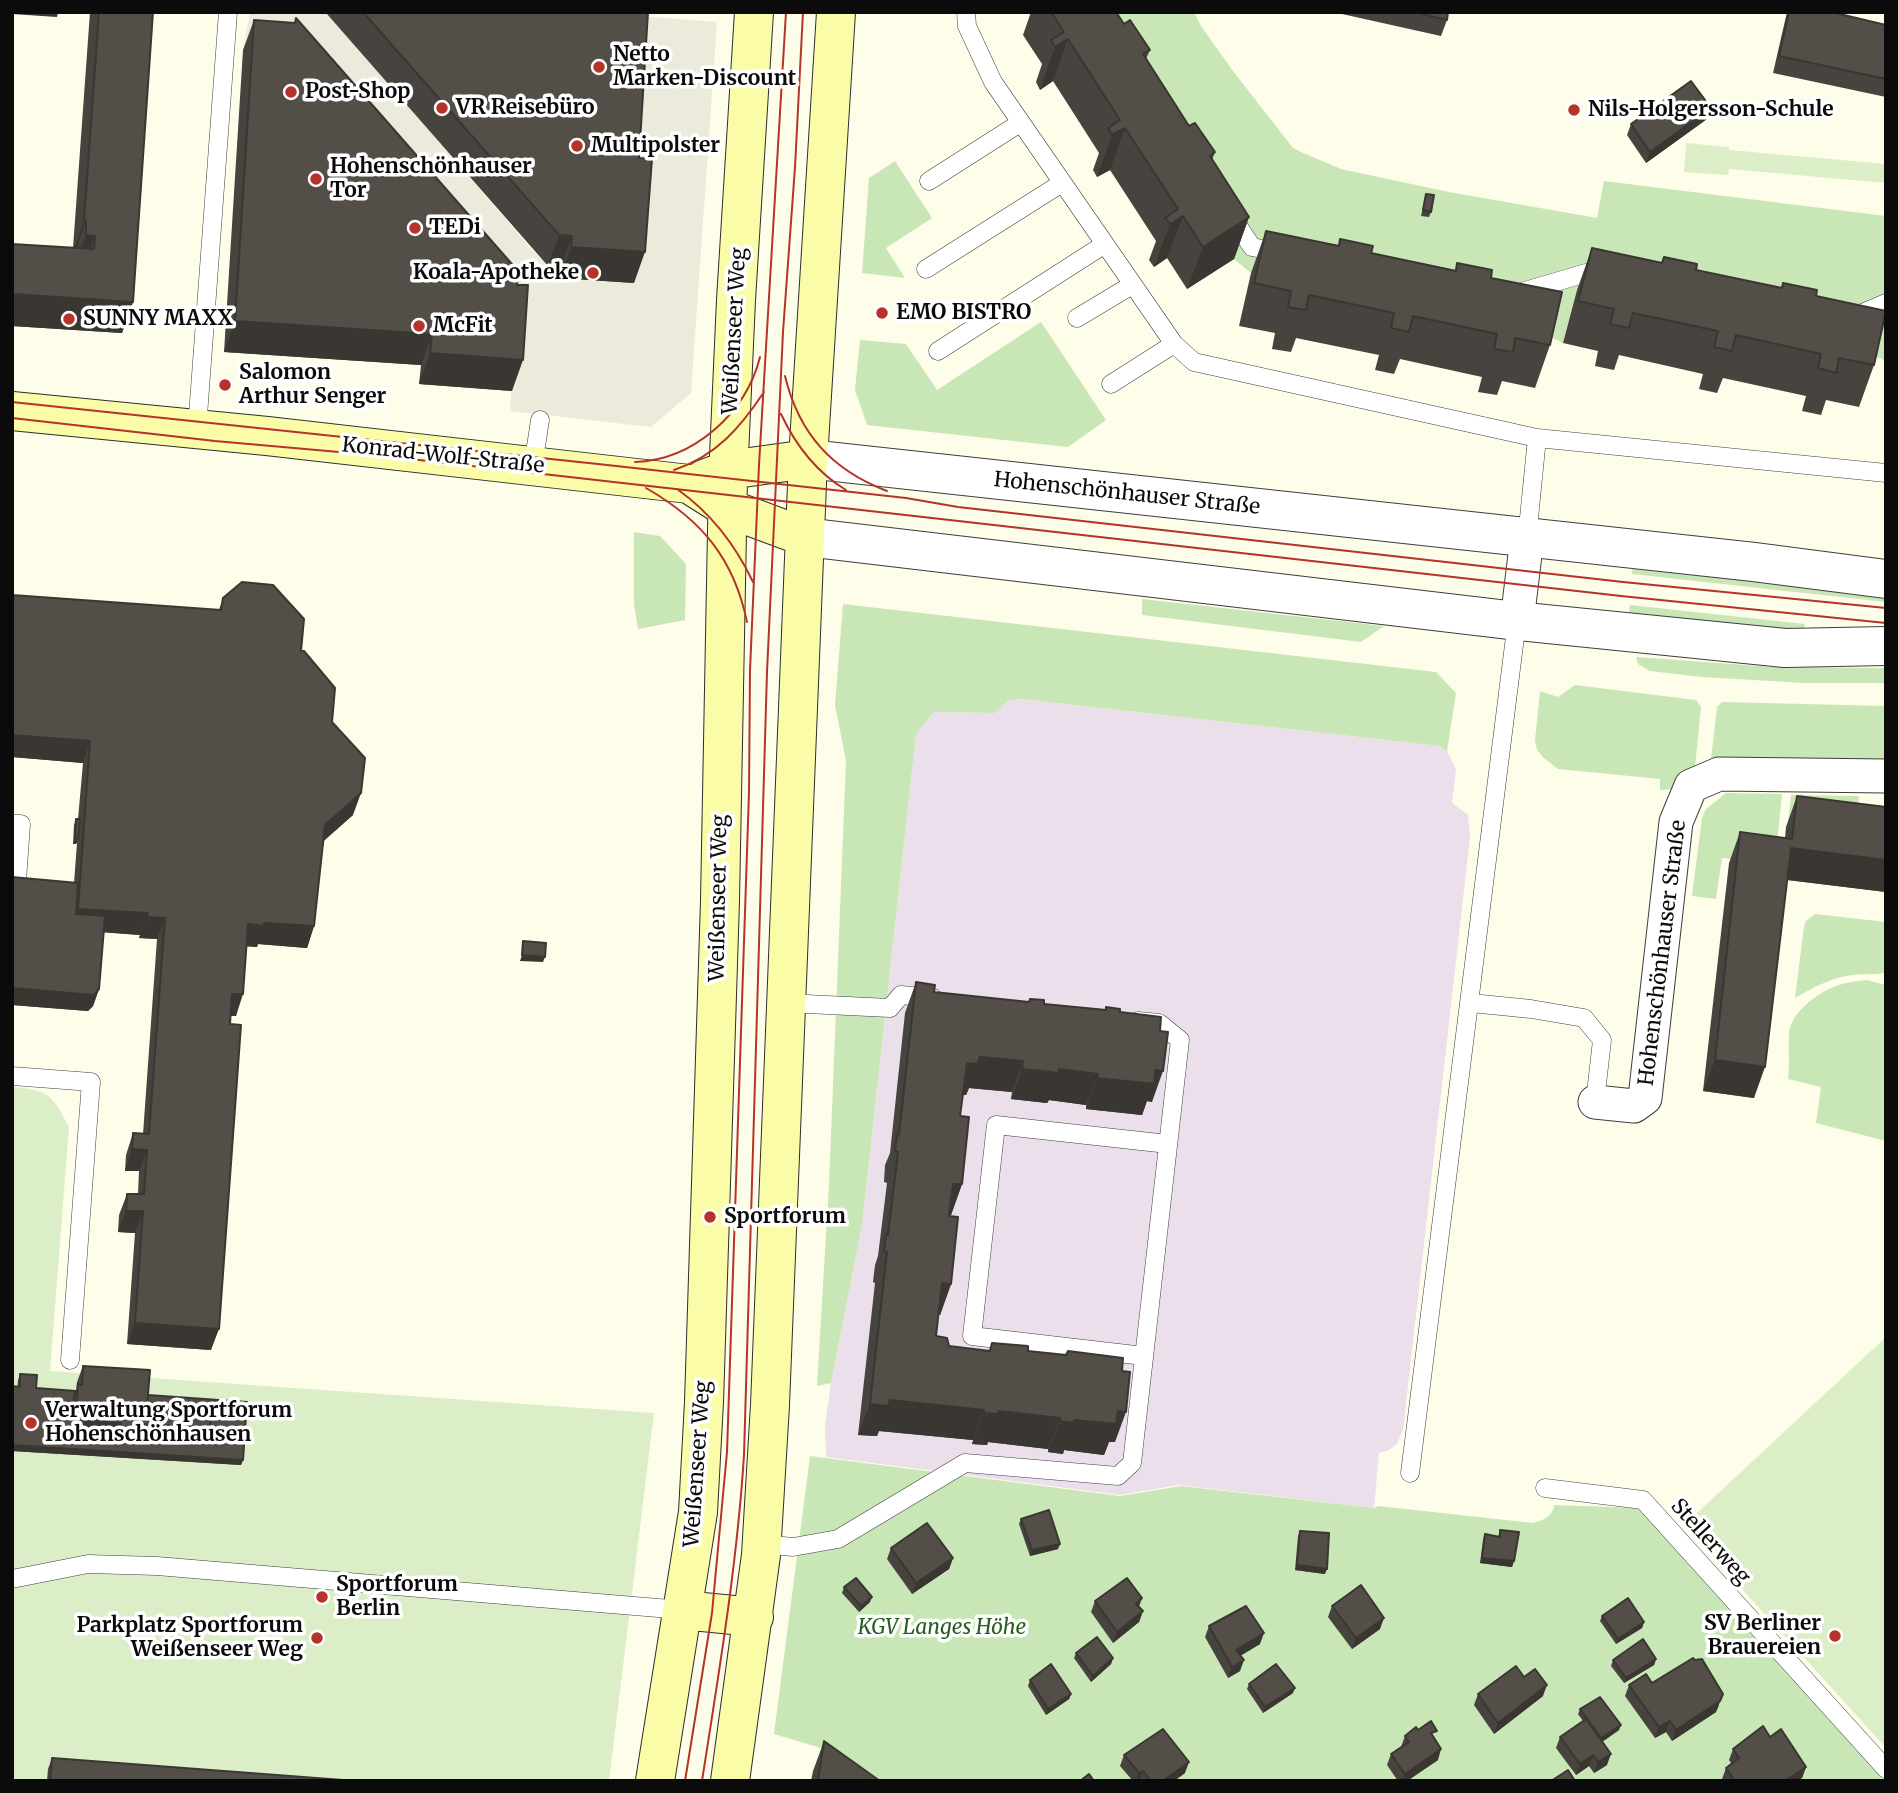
<!DOCTYPE html>
<html>
<head>
<meta charset="utf-8">
<style>
  body { margin:0 }
  #map { position:relative; width:1898px; height:1793px; overflow:hidden; background:#fefdea; font-family:Merriweather,serif }
  canvas { display:block }
  .frame { position:absolute; inset:0; border:14px solid #0b0b0b; pointer-events:none }
</style>
</head>
<body>
<div id="map">
<canvas width="1898" height="1793"></canvas>
<div class="frame"></div>
</div>
<script>
const c = document.querySelector('canvas').getContext('2d');
c.lineJoin = 'round';
function paint(path, color) { c.fillStyle = color; c.fill(path, 'evenodd'); }
function trace(path, color, width, dash) { c.strokeStyle = color; c.lineWidth = width; c.lineCap = dash ? 'butt' : 'round'; c.setLineDash(dash || []); c.stroke(path); }
function label(font, color, halo, rows, align = 'center') {
  c.font = font + ' Merriweather,serif'; c.lineWidth = 7; c.setLineDash([]); c.textBaseline = 'middle'; c.strokeStyle = halo; c.fillStyle = color; for (const [text, x, y, turn = 0] of rows) {
    c.save(); c.translate(x, y); c.rotate((+turn || 0) * Math.PI / 180); c.textAlign = isNaN(turn) ? turn : align; if (halo) c.strokeText(text, 0, 0); c.fillText(text, 0, 0); c.restore();
  }
}
paint(new Path2D(`
  M1021,699L1439,746L1447,751L1456,769L1452,803L1468,815L1470,837L1403,1430L1397,1444L1389,1450L1379,1453L1374,1508L1179,1485L1120,1495L826,1457L825,1426L831,1383L862,1225L916,734L934,712L993,713L1008,701Z`), '#eadfea');
paint(new Path2D(`
  M1073,12H1194L1201,26L1233,71L1293,148L1301,152L1341,169L1449,192L1597,218L1604,181L1886,216V361L1871,354L1577,290L1563,343L1547,335L1251,273L1234,259Z
  M895,161L932,218L886,248L905,278L862,273L869,178Z
  M1041,322L1106,420L1068,447L867,425L855,390L860,340L906,344L937,390Z
  M634,532L660,536L686,564L685,620L638,629L634,604Z
  M1633,562L1886,593V602L1632,574Z
  M1142,599L1384,626L1361,642L1142,615Z
  M843,604L1436,672L1456,693L1447,751L1439,746L1021,699L1008,701L994,713L934,712L916,734L862,1225L831,1383L817,1386L829,1185L846,761L835,705Z
  M1630,605L1805,624L1803,631L1628,617Z
  M1636,657L1773,667L1886,668V683H1805L1702,677L1650,671L1638,664Z
  M1575,685L1696,700L1701,707L1695,767L1676,789L1660,790V779L1558,769L1544,758L1537,750L1535,740L1540,691L1558,697Z
  M1722,702L1886,706V762L1711,759L1717,707Z
  M1726,793L1782,794L1775,864L1722,858L1716,899L1692,896L1702,818L1706,809Z
  M1791,795L1859,796L1855,830L1788,822Z
  M1815,914L1886,922V972C1875,976 1863,973 1852,975C1833,977 1812,988 1795,998L1804,927L1806,921Z
  M1867,980L1886,985V1141L1816,1123L1821,1087L1788,1079C1790,1064 1788,1049 1789,1034C1791,1011 1820,991 1839,985C1848,982 1858,981 1867,980Z
  M810,1456L1120,1496L1181,1486L1374,1508L1378,1506L1533,1523C1543,1520 1553,1517 1554,1505L1640,1508L1886,1781H871L831,1751L774,1734Z`), '#c9e6b6');
paint(new Path2D(`
  M1686,143L1729,147V150L1886,164V183L1729,169L1728,175L1684,172Z
  M12,1087C49,1090 52,1094 69,1127L50,1371L654,1413L609,1781H12Z
  M1886,1337V1748L1684,1525Z`), '#dceec7');
paint(new Path2D(`
  M250,12H330L348,36L533,251L548,266L561,267L628,189L639,16L717,22L691,393L651,427L510,411L516,316L243,50Z`), '#eceadb');
const service = new Path2D(`
  M966,12L967,26L993,82L1174,344L1194,362L1537,438L1886,473
  M929,181L1020,123
  M1230,214L1252,247L1282,253
  M926,269L1062,183
  M1515,294L1586,273L1606,277
  M1853,317L1886,303
  M1077,318L1132,285
  M938,351L1105,244
  M1111,384L1174,344
  M197,429L228,12
  M533,466L540,420
  M1527,538L1537,438
  M12,824H21L16,895
  M785,1003L890,1008L901,995L933,998
  M1471,1003L1531,1009L1584,1018L1602,1040L1595,1102
  M12,1076L91,1082L70,1360
  M1144,1356L972,1336L996,1125L1168,1144
  M1410,1473L1517,621
  M1545,1488L1643,1500L1886,1769
  M762,1544L793,1547L838,1539L965,1463L1118,1476L1132,1463L1180,1040L1159,1023L1138,1021
  M12,1579L88,1564L157,1566L682,1610`);
const minor = new Path2D(`
  M1517,621L1527,538
  M1595,1102L1634,1106L1645,1098L1676,822L1691,786L1719,774L1886,776`);
const tertiary = new Path2D(`
  M808,459L1754,562L1886,579
  M805,537L1517,621L1785,648L1886,646`);
const secondary = new Path2D(`
  M12,411L267,436L689,484L727,508L805,537
  M704,479L728,470L808,459
  M682,1610L754,1617
  M655,1781L698,1512L704,1402L720,901L728,478L736,300L754,12
  M730,1781L761,1555L770,1405L808,459L836,12`);
trace(service, '#3e3e3e', 19);
trace(minor, '#3e3e3e', 35);
trace(tertiary, '#3e3e3e', 40);
trace(secondary, '#2d2d2d', 40);
trace(service, '#fff', 18);
trace(minor, '#fff', 33);
trace(tertiary, '#fff', 38);
trace(secondary, '#fbfca7', 38);
trace(new Path2D(`
  M785,376C799,434 832,470 887,491
  M12,402L598,464L906,498L958,507L1623,582L1886,608
  M781,414C796,446 816,472 846,490
  M12,418L215,441L384,456L1621,596L1886,623
  M635,462C694,460 746,413 760,357
  M674,470C716,456 740,428 764,392
  M646,488C702,520 734,559 747,622
  M677,489C711,513 735,544 753,582
  M685,1781L712,1613L727,1452L749,792L750,670L759,465L786,12
  M702,1781C719,1672 737,1565 744,1455L767,672L783,332L795,167L803,12`), '#b53329', 2);
paint(new Path2D(`
  M90,12H153L133,302L122,333L12,326V244L73,248Z
  M327,12H648L639,158L634,283L560,278L561,267L548,266L327,14Z
  M1031,12H1116L1124,24L1150,50L1146,59L1189,126L1215,152L1212,160L1249,217L1234,259L1187,289L1167,258L1154,267L1149,260L1156,241L1110,170L1097,177L1093,170L1099,153L1053,81L1040,90L1036,82L1042,64L1023,35Z
  M1333,12H1448L1447,20L1441,36Z
  M1787,12H1831L1886,25V97L1773,73Z
  M296,18L512,391L419,384L421,365L224,352L243,50L254,20L295,23Z
  M1707,119L1646,163L1627,135L1631,124Z
  M1426,194L1431,212L1429,217L1421,216Z
  M1266,231L1338,246L1340,239L1371,253L1455,270L1457,263L1491,278L1550,345L1535,388L1502,381L1497,395L1478,392L1482,377L1400,359L1394,374L1375,370L1379,355L1296,338L1291,352L1272,349L1275,333L1239,326L1251,273Z
  M1592,248L1662,263L1664,257L1696,270L1781,288L1783,283L1816,296L1874,365L1859,407L1826,400L1821,415L1802,411L1806,396L1723,378L1717,393L1699,389L1703,374L1619,355L1614,370L1595,366L1598,351L1563,343L1577,290Z
  M223,598L301,651L332,722L353,815L323,841L314,926L307,948L258,944L257,947L247,946L236,1016H230L211,1350L127,1344L135,1233L118,1232L119,1215L127,1194H138L139,1171H125L126,1155L133,1133L143,1134L157,939L139,938L140,935L104,932L99,989L93,1006L88,1011L12,1005V877L74,883L77,843L73,844L74,825L76,819H78L83,763L12,757L219,610Z
  M1797,796L1886,807V892L1787,880L1754,1098L1703,1091L1729,863L1740,832L1785,838L1786,827Z
  M916,982L934,992L1105,1010L1106,1007L1120,1012L1152,1102L1147,1101L1142,1115L1086,1109V1105L1049,1100L1047,1103L1011,1099L1012,1092L969,1088L966,1095L963,1094L960,1116L962,1184L951,1215H949L951,1284L940,1315H938L936,1336L949,1346L989,1351L992,1343L1028,1351L1115,1442H1109L1104,1455L1064,1450L1063,1454L1048,1452V1449L988,1442L987,1445L972,1444L973,1440L879,1431L877,1436L858,1435L875,1283L873,1282L875,1265L878,1256L887,1183L884,1182L885,1165L890,1153L905,1013Z
  M83,1366L148,1395L243,1460L241,1465L12,1451L18,1380L20,1374L36,1388L76,1391L77,1382Z
  M1021,1519L1058,1549L1030,1556L1019,1524Z
  M1500,1530L1514,1561L1512,1567L1480,1563L1483,1540L1485,1534L1498,1537Z
  M1300,1531L1325,1574L1295,1570L1298,1536Z
  M891,1548L953,1558L949,1569L912,1594L887,1559Z
  M844,1587L870,1602L859,1612L842,1593Z
  M1142,1598L1139,1607L1143,1611L1139,1622L1113,1643L1091,1612L1095,1601Z
  M1332,1606L1380,1629L1352,1649L1328,1617Z
  M1602,1616L1644,1622L1642,1628L1616,1644L1600,1621Z
  M1209,1626L1260,1644L1241,1655L1240,1671L1228,1678L1205,1637Z
  M1076,1653L1113,1658L1111,1664L1091,1682L1074,1658Z
  M1656,1659L1654,1665L1624,1683L1611,1666L1613,1660Z
  M1524,1677L1543,1696L1494,1734L1474,1705L1478,1694Z
  M1030,1680L1071,1694L1069,1699L1046,1715L1028,1686Z
  M1652,1683L1719,1705L1716,1712L1672,1741L1666,1732L1655,1738L1625,1696L1629,1685Z
  M1249,1684L1293,1693L1263,1713L1247,1689Z
  M1580,1709L1619,1730L1602,1742L1607,1765L1594,1773L1589,1766L1576,1775L1556,1748L1560,1737L1583,1721L1578,1714Z
  M1418,1730L1435,1738L1438,1760L1407,1781H1398L1387,1765L1391,1754L1401,1747L1405,1736Z
  M1770,1737L1806,1767L1802,1778L1797,1781H1724L1722,1779L1726,1768L1732,1764L1729,1760L1733,1749Z
  M824,1741L880,1781H811L813,1771Z
  M1124,1755L1185,1773L1174,1781H1133L1120,1766Z
  M52,1758L356,1781H47L48,1769Z`), '#47433e');
paint(new Path2D(`
  M12,12H58L57,17L12,14Z
  M1068,39L1053,81L1040,90L1055,47Z
  M1711,108L1707,119L1646,163L1650,152Z
  M1125,128L1110,170L1097,177L1112,135Z
  M1183,216L1167,258L1154,267L1170,224Z
  M1249,217L1234,259L1187,289L1203,247Z
  M84,221H86L75,252H73Z
  M86,235L95,236L84,267L75,266Z
  M559,235L572,236L561,267L548,266Z
  M571,247L645,252L634,283L560,278Z
  M12,294L133,302L122,333L12,326Z
  M235,321L432,334L421,365L224,352Z
  M430,353L523,360L512,391L419,384Z
  M12,735L90,741L83,763L12,757Z
  M361,793L353,815L317,847L325,825Z
  M75,839H78L76,844H73Z
  M1791,848L1886,860V892L1780,879Z
  M78,909L148,913L140,935L70,930Z
  M147,917L165,918L157,939L139,938Z
  M264,923L314,926L307,948L258,944L257,947L240,946L248,924Z
  M522,955L545,957L543,962L520,961Z
  M12,988L99,989L93,1006L88,1011L12,1005Z
  M232,994H243L236,1016L224,1015Z
  M980,1057L1023,1061L1012,1092L969,1088L966,1095L955,1094L967,1063Z
  M1715,1060L1765,1067L1754,1098L1703,1091Z
  M1022,1069H1059L1098,1074L1086,1105L1049,1100L1047,1103L1011,1099Z
  M1155,1070L1163,1071L1152,1102L1147,1101L1142,1115L1086,1109L1097,1078Z
  M132,1149L147,1150L139,1171H125Z
  M953,1184H962L951,1215L941,1214Z
  M126,1211H143L135,1233L118,1232Z
  M942,1283L951,1284L940,1315L930,1314Z
  M135,1323L219,1329L211,1350L127,1344Z
  M890,1400L984,1410L973,1440L879,1431L877,1436L858,1435L870,1404Z
  M999,1411L1060,1418L1048,1449L988,1442L987,1445L972,1444L984,1413Z
  M1118,1411L1126,1412L1115,1442H1109L1104,1455L1064,1450L1063,1454L1048,1452L1060,1421Z
  M76,1420L121,1423L115,1439L70,1436Z
  M142,1424L210,1428L204,1444L136,1449L115,1448L120,1432Z
  M12,1445L243,1460L241,1465L12,1451Z
  M1060,1544L1058,1549L1030,1556L1032,1550Z
  M953,1558L949,1569L912,1594L916,1583Z
  M1482,1558L1514,1561L1512,1567L1480,1563Z
  M1297,1565L1327,1569L1325,1574L1295,1570Z
  M872,1597L870,1602L859,1612L861,1606Z
  M1143,1611L1139,1622L1113,1643L1117,1632Z
  M1384,1618L1380,1629L1352,1649L1356,1638Z
  M1644,1622L1642,1628L1616,1644L1618,1639Z
  M1264,1633L1260,1644L1232,1661L1236,1650Z
  M1113,1658L1111,1664L1091,1682L1093,1676Z
  M1656,1659L1654,1665L1624,1683L1626,1678Z
  M1244,1660L1240,1671L1228,1678L1232,1667Z
  M1547,1685L1543,1696L1494,1734L1498,1723Z
  M1295,1688L1293,1693L1263,1713L1265,1707Z
  M1071,1694L1069,1699L1046,1715L1048,1709Z
  M1723,1694L1716,1712L1672,1741L1676,1730Z
  M1670,1721L1666,1732L1655,1738L1659,1727Z
  M1621,1725L1619,1730L1599,1744L1601,1738Z
  M1441,1749L1438,1760L1407,1781H1402L1405,1774Z
  M1611,1754L1607,1765L1594,1773L1598,1762Z
  M1593,1755L1589,1766L1576,1775L1580,1764Z
  M1189,1762L1185,1773L1174,1781H1163Z
  M1806,1767L1802,1778L1797,1781H1785Z
  M1143,1771L1139,1781H1136L1139,1773Z`), '#3a3732');
const building = new Path2D(`
  M99,12H153L133,302L12,294V244L94,249L95,236L86,235V221H84Z
  M363,12H648L639,158L652,159L645,252L571,247L572,236L559,235Z
  M1051,12H1116L1124,24L1130,20L1150,50L1143,54L1189,126L1195,123L1215,152L1210,156L1249,217L1203,247L1183,216L1170,224L1165,218L1178,209L1125,128L1112,135L1108,128L1120,120L1068,39L1055,47L1051,40L1064,32Z
  M1414,12H1448L1447,20Z
  M1789,12H1831L1886,25V79L1779,56Z
  M296,18L518,271L517,285H528L523,360L430,353L432,334L235,321L254,20L295,23Z
  M1691,81L1711,108L1650,152L1631,124Z
  M1426,194L1434,195L1431,212L1423,210Z
  M1266,231L1339,246L1340,239L1373,246L1371,253L1456,271L1457,263L1492,270L1491,278L1562,292L1550,345L1515,338L1513,352L1494,349L1497,334L1413,316L1409,332L1391,328L1394,313L1309,295L1306,310L1288,307L1291,291L1254,283Z
  M1592,248L1662,263L1664,257L1697,264L1696,270L1782,288L1783,283L1817,290L1816,296L1886,311L1874,365L1839,358L1836,373L1818,368L1821,354L1736,335L1732,351L1714,347L1718,331L1633,313L1629,328L1610,324L1614,309L1578,301Z
  M242,582L273,585L304,619L301,651H304L335,688L332,722L365,758L361,793L325,825L314,926L264,923V926L248,924L243,994H232L230,1024L241,1025L219,1329L135,1323L143,1211H126L127,1194H144L147,1150L132,1149L133,1133L149,1134L165,918L147,917L148,913L78,909L90,741L12,735V595L221,610L223,598Z
  M1797,796L1886,807V860L1791,848L1765,1067L1715,1060L1740,832L1792,839Z
  M76,819H80L78,839H75Z
  M12,877L78,883L76,914L105,916L99,989L94,995L12,988Z
  M523,941L546,943L545,957L522,955Z
  M916,982L935,985L934,992L1029,1002L1030,999L1044,1000V1004L1106,1010V1007L1120,1009V1012L1161,1017L1160,1031L1168,1032L1163,1071L1155,1070L1154,1084L1097,1078L1098,1074L1059,1069V1073L1022,1069L1023,1061L980,1057L977,1064L967,1063L960,1116L969,1117L962,1184H953L949,1216L958,1217L951,1284L942,1283L936,1336L947,1338L949,1346L990,1351L992,1343L1028,1346V1351L1066,1355L1068,1351L1123,1358L1122,1371L1130,1372L1126,1412L1118,1411L1116,1424L1075,1420L1074,1423L1060,1421V1418L999,1411L998,1414L984,1413V1410L890,1400L888,1406L870,1404L887,1252L884,1251L886,1234L888,1235L898,1152L895,1151L897,1135H899Z
  M83,1366L150,1370L147,1406L211,1409L210,1428L142,1424V1433L120,1432L121,1423L76,1420L78,1384L82,1385Z
  M20,1374L37,1375L36,1388L76,1391L74,1395L72,1430L117,1433V1442L138,1443L141,1435L206,1439L210,1428L211,1409L147,1406L148,1395L247,1402L243,1460L12,1445V1386L20,1387Z
  M1049,1510L1060,1544L1032,1550L1021,1519Z
  M927,1523L953,1558L916,1583L891,1548Z
  M1500,1530L1519,1532L1514,1561L1482,1558L1485,1534L1500,1537Z
  M1300,1531L1329,1533L1327,1569L1297,1565Z
  M856,1578L872,1597L861,1606L844,1587Z
  M1127,1578L1142,1598L1136,1604L1143,1611L1117,1632L1095,1601Z
  M1361,1585L1384,1618L1356,1638L1332,1606Z
  M1628,1598L1644,1622L1618,1639L1602,1616Z
  M1246,1606L1264,1633L1236,1650L1244,1660L1232,1667L1209,1626Z
  M1097,1637L1113,1658L1093,1676L1076,1653Z
  M1643,1639L1656,1659L1626,1678L1613,1660Z
  M1693,1658L1695,1660L1702,1659L1723,1694L1720,1701L1676,1730L1670,1721L1659,1727L1629,1685L1646,1674L1652,1683Z
  M1051,1664L1071,1694L1048,1709L1030,1680Z
  M1276,1664L1295,1688L1265,1707L1249,1684Z
  M1516,1666L1524,1677L1535,1669L1547,1685L1498,1723L1478,1694Z
  M1600,1697L1621,1725L1601,1738L1580,1709Z
  M1586,1719L1611,1754L1598,1762L1593,1755L1580,1764L1560,1737Z
  M1431,1721L1437,1731L1431,1733L1441,1749L1405,1774L1391,1754L1409,1742L1405,1736L1416,1727L1418,1730Z
  M1763,1726L1770,1737L1781,1729L1806,1767L1785,1781H1735L1726,1768L1739,1758L1733,1749Z
  M1163,1729L1189,1762L1163,1781H1151L1143,1771L1139,1773L1124,1755Z
  M824,1741L880,1781H818Z
  M52,1758L356,1781H50Z
  M1568,1770L1575,1781H1551Z
  M1089,1774L1094,1781H1080Z`);
paint(building, '#534e48');
trace(building, '#3a3732', 2);
for (const [x, y, r, color] of [
  [599,67,7,"#b53329"],
  [291,92,7,"#b53329"],
  [442,108,7,"#b53329"],
  [1574,110,7,"#b53329"],
  [577,146,7,"#b53329"],
  [316,179,7,"#b53329"],
  [415,228,7,"#b53329"],
  [593,273,7,"#b53329"],
  [882,313,7,"#b53329"],
  [69,319,7,"#b53329"],
  [419,326,7,"#b53329"],
  [225,385,7,"#b53329"],
  [710,1217,7,"#b53329"],
  [31,1423,7,"#b53329"],
  [322,1597,7,"#b53329"],
  [1835,1636,7,"#b53329"],
  [317,1638,7,"#b53329"]
]) { const dot = new Path2D(); dot.arc(x, y, r, 0, 2 * Math.PI); c.fillStyle = color; c.fill(dot); trace(dot, '#fff', 2.5); }
label('bold 21px', '#0b0b0b', '#fff', [
  ["Netto",613,55],
  ["Marken-Discount",613,79],
  ["Post-Shop",305,92],
  ["VR Reisebüro",456,108],
  ["Nils-Holgersson-Schule",1588,110],
  ["Multipolster",591,146],
  ["Hohenschönhauser",330,167],
  ["Tor",330,191],
  ["TEDi",429,228],
  ["Koala-Apotheke",579,273,"right"],
  ["EMO BISTRO",896,313],
  ["SUNNY MAXX",83,319],
  ["McFit",433,326],
  ["Salomon",239,373],
  ["Arthur Senger",239,397],
  ["Sportforum",724,1217],
  ["Verwaltung Sportforum",45,1411],
  ["Hohenschönhausen",45,1435],
  ["Sportforum",336,1585],
  ["Berlin",336,1609],
  ["SV Berliner",1821,1624,"right"],
  ["Brauereien",1821,1648,"right"],
  ["Parkplatz Sportforum",303,1626,"right"],
  ["Weißenseer Weg",303,1650,"right"]
], 'left');
label('21px', '#0b0b0b', '#fff', [
  ["Weißenseer Weg",735,331,-87],
  ["Konrad-Wolf-Straße",443,456,6],
  ["Hohenschönhauser Straße",1127,494,6],
  ["Weißenseer Weg",719,898,-89],
  ["Hohenschönhauser Straße",1663,953,-83],
  ["Weißenseer Weg",698,1464,-86],
  ["Stellerweg",1710,1542,48]
]);
label('italic 21px', '#255f1f', '#fff', [
  ["KGV Langes Höhe",942,1628]
]);
</script>
</body>
</html>
